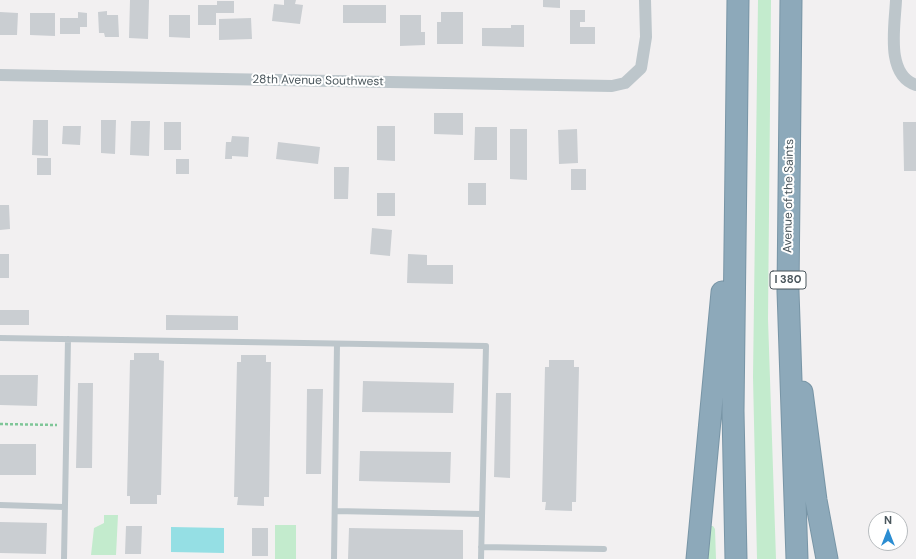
<!DOCTYPE html>
<html>
<head>
<meta charset="utf-8">
<style>
  body { margin:0 }
  #map { position:relative; width:916px; height:559px; overflow:hidden; background:#f2f0f1; font-family:"DM Sans",sans-serif }
  canvas { display:block }
  .north { position:absolute; left:868px; top:511px; width:40px; height:40px; box-sizing:border-box; background:#fff; border:1px solid #b7bbbe; border-radius:50%; rotate:0deg; font-size:11px; font-weight:700; line-height:16px; text-align:center; color:#4a565c }
  .north::after { content:''; display:block; margin:auto; width:14px; height:18px; background:#2b8dd2; clip-path:polygon(50% 0,100% 100%,50% 72%,0 100%) }
</style>
</head>
<body>
<div id="map">
<canvas width="916" height="559"></canvas>
<div class="north">N</div>
</div>
<script>
const c = document.querySelector('canvas').getContext('2d');
c.lineJoin = 'round';
function paint(path, color) { c.fillStyle = color; c.fill(path, 'evenodd'); }
function trace(path, color, width, dash) { c.strokeStyle = color; c.lineWidth = width; c.lineCap = dash ? 'butt' : 'round'; c.setLineDash(dash || []); c.stroke(path); }
function label(font, color, halo, rows, align = 'center') {
  c.font = font + ' "DM Sans",sans-serif'; c.lineWidth = 4; c.setLineDash([]); c.textBaseline = 'middle'; c.strokeStyle = halo; c.fillStyle = color; for (const [text, x, y, turn = 0] of rows) {
    c.save(); c.translate(x, y); c.rotate((+turn || 0) * Math.PI / 180); c.textAlign = isNaN(turn) ? turn : align; if (halo) c.strokeText(text, 0, 0); c.fillText(text, 0, 0); c.restore();
  }
}
paint(new Path2D(`
  M758,0H771L768,319L776,559H757L753,377Z
  M104,515H118L116,555H91L94,528L104,523Z
  M275,525H296V559H275Z
  M707,526H713L715,529L716,559H704Z`), '#c3ebcd');
paint(new Path2D(`
  M171,527L224,528V553L171,552Z`), '#95dfe4');
paint(new Path2D(`
  M130,0H149L148,39L129,38Z
  M284,0H296L295,4L303,5L300,24L272,21L274,4L284,5Z
  M543,0H560V8L543,7Z
  M217,1H234V13H216V25H198V5H217Z
  M343,5H386V23H343Z
  M570,10H585V22H580V27H595V44H570Z
  M107,11V15H118L119,37H105L104,33H99L98,12Z
  M0,12L18,13L17,35H0Z
  M78,12L87,13V27H80V34H60V18H78Z
  M441,12H463V44H437V22H441Z
  M30,13H55V36L30,35Z
  M169,15H190V38L169,37Z
  M400,15H421V32H425V45L400,46Z
  M251,18L252,39L219,40V19Z
  M511,25H524V47L482,46V28H511Z
  M434,113H463V135L434,134Z
  M33,120H48V156L32,155Z
  M101,120H116L115,154L101,153Z
  M131,121H150L149,156L130,155Z
  M164,122H181V150H164Z
  M903,122H916V171H904Z
  M63,126H81L80,145L62,144Z
  M377,126H395V161L377,160Z
  M475,127H497V160H474Z
  M510,129H527V180L510,179Z
  M577,129L578,163L559,164L558,130Z
  M232,136L249,137L248,157L232,156V159H225L226,142H231Z
  M278,142L320,147L318,164L276,159Z
  M37,158H51V175H37Z
  M176,159H189V174H176Z
  M334,167H349L348,199H334Z
  M571,169H586V190H571Z
  M468,183H486V205H468Z
  M377,193H395V216H377Z
  M0,205H9L10,229L0,230Z
  M372,228L392,230L390,256L370,254Z
  M0,254H9V278H0Z
  M408,254L427,255V265H453V284L407,283Z
  M0,310H29V325H0Z
  M166,315L238,316V330H166Z
  M134,353H159V360L164,361L161,495H157V504H130V496H127L130,360H134Z
  M241,355H266V362H271L269,497H264V506L237,505L238,497H234L237,362H241Z
  M549,360H574V367H579L576,502H572V511L545,510L546,502H542L545,367H549Z
  M0,375H38L37,406L0,405Z
  M363,381L454,383L453,413L362,412Z
  M78,383H93L92,468H76Z
  M307,389H323L321,474H306Z
  M496,393H511L510,478L494,477Z
  M0,444H36V475H0Z
  M360,451L451,452L450,483L359,481Z
  M0,522L47,523L46,554L0,553Z
  M126,526H142L141,554H125Z
  M252,528H268V556H252Z
  M349,528L463,530V559H348Z`), '#caced2');
const motorway = new Path2D(`
  M791,0L788,291L797,559
  M802,392L816,500L827,559
  M697,559L722,292
  M736,559L733,411L738,0`);
trace(motorway, '#7895a6', 23);
trace(new Path2D(`
  M0,424L57,425`), '#7fc698', 2.5, [3, 2]);
trace(new Path2D(`
  M0,338L486,346L481,559
  M0,505L64,507
  M335,511L481,514
  M481,547L604,549
  M64,559L68,339
  M334,559L337,344`), '#bdc6cb', 6);
trace(new Path2D(`
  M896,0C895,25 885,75 916,85
  M0,75L612,86L625,83L641,68L646,37L645,0`), '#bdc6cb', 12);
trace(motorway, '#8da9ba', 21);
for (const [x, y, w] of [
  [788,280,36]
]) { const box = new Path2D(); box.roundRect(x - w / 2, y - 9, w, 18, 3); c.fillStyle = '#fff'; c.fill(box); trace(box, '#4a565c', 1); }
label('bold 11px', '#4a565c', null, [
  ["I 380",788,280]
]);
label('12px', '#4a565c', '#fff', [
  ["28th Avenue Southwest",318,81,1],
  ["Avenue of the Saints",789,196,-89]
]);
</script>
</body>
</html>
